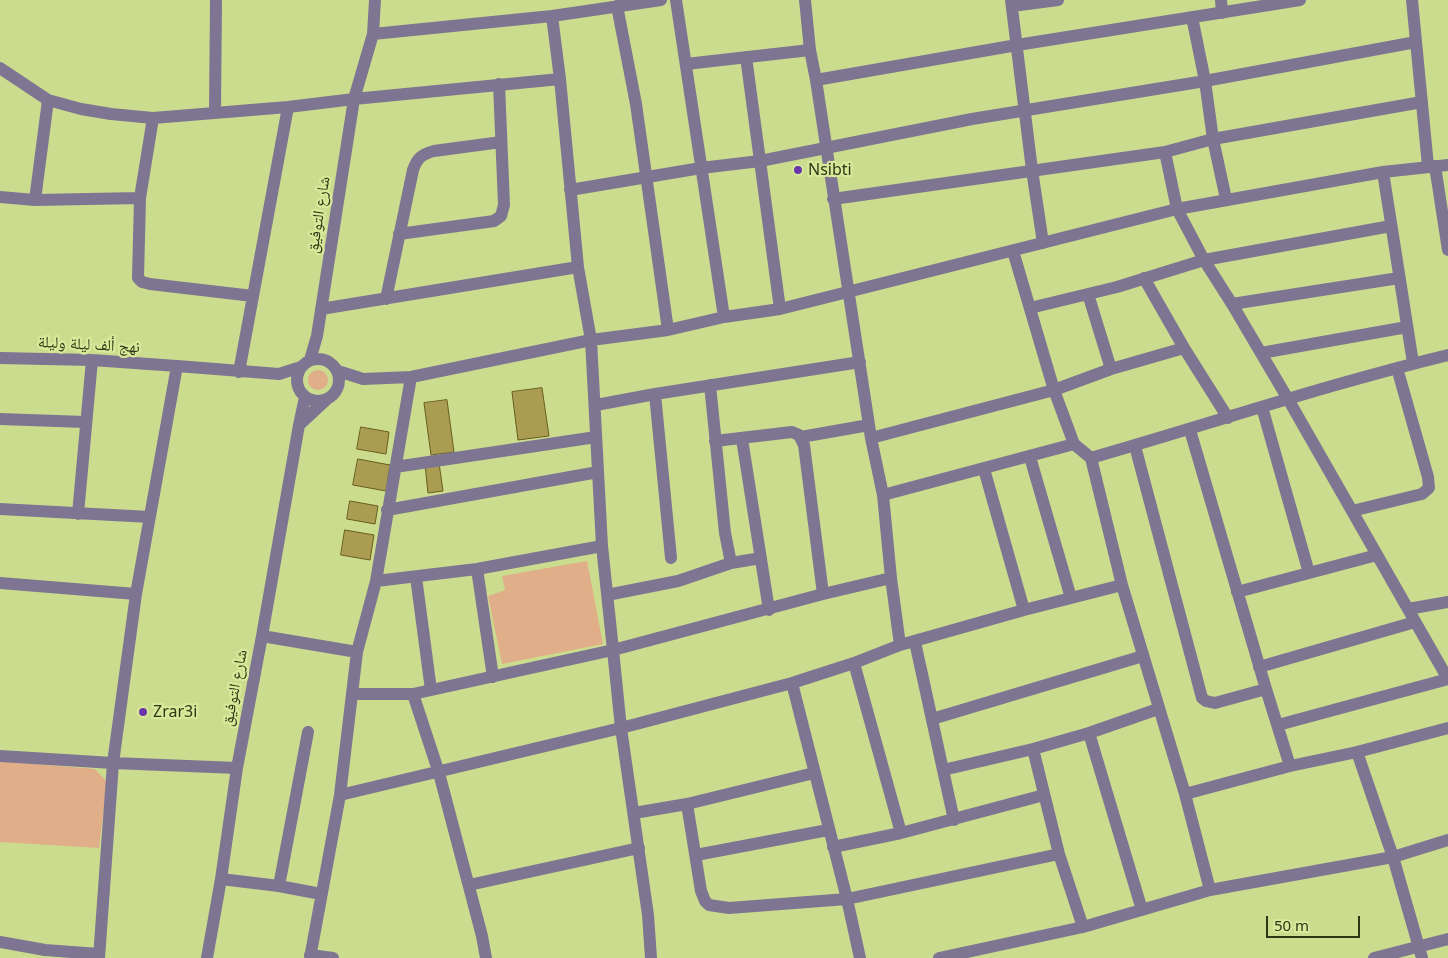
<!DOCTYPE html>
<html>
<head>
<meta charset="utf-8">
<style>
  body { margin:0 }
  #map { position:relative; width:1448px; height:958px; overflow:hidden; background:#cbdc8e; font-family:"Noto Sans",sans-serif }
  canvas { display:block }
  .scale { position:absolute; left:1266px; top:916px; width:94px; height:22px; box-sizing:border-box; border:2px solid #2f3615; border-top:0; padding-left:6px; font-size:15px; line-height:18px; white-space:nowrap; color:#2f3615; -webkit-text-stroke:4px #d8ea9a; paint-order:stroke }
</style>
</head>
<body>
<div id="map">
<canvas width="1448" height="958"></canvas>
<div class="scale">50 m</div>
</div>
<script>
const c = document.querySelector('canvas').getContext('2d');
c.lineJoin = 'round';
function paint(path, color) { c.fillStyle = color; c.fill(path, 'evenodd'); }
function trace(path, color, width, dash) { c.strokeStyle = color; c.lineWidth = width; c.lineCap = dash ? 'butt' : 'round'; c.setLineDash(dash || []); c.stroke(path); }
function label(font, color, halo, rows, align = 'center') {
  c.font = font + ' "Noto Sans","Noto Naskh Arabic",sans-serif'; c.lineWidth = 4.5; c.setLineDash([]); c.textBaseline = 'middle'; c.strokeStyle = halo; c.fillStyle = color; for (const [text, x, y, turn = 0] of rows) {
    c.save(); c.translate(x, y); c.rotate((+turn || 0) * Math.PI / 180); c.textAlign = isNaN(turn) ? turn : align; if (halo) c.strokeText(text, 0, 0); c.fillText(text, 0, 0); c.restore();
  }
}
paint(new Path2D(`
  M308 380a10 10 0 1 1 20 0a10 10 0 1 1-20 0Z
  M587,561L603,644L502,664L488,596L505,590L502,576Z
  M0,761L95,769L107,782L99,848L0,842Z`), '#e0af89');
const building = new Path2D(`
  M542,388L549,436L518,440L512,392Z
  M447,400L454,452L431,455L424,403Z
  M361,427L389,432L386,454L357,449Z
  M358,459L390,465L386,491L353,485Z
  M439,463L443,491L428,493L425,465Z
  M350,501L378,506L375,524L347,519Z
  M345,530L374,535L370,560L341,555Z`);
paint(building, '#aa9c51');
trace(building, '#685d1e', 1);
trace(new Path2D(`
  M676,0L724,317
  M805,0L810,50L816,80L871,438L883,495L891,578L900,645
  M1011,0L1032,170L1043,243
  M1221,0L1222,13
  M1412,0L1428,166
  M617,6L636,104L668,330
  M1012,6L1058,0
  M552,16L560,79L578,267L591,340L602,546L613,650L621,728L648,915L651,958
  M1192,17L1205,81L1213,139L1226,199
  M373,34L552,16L661,0
  M746,57L780,309
  M686,64L810,50
  M0,68L48,100L81,109L111,114L153,118L288,107L354,99L560,79
  M816,80L1017,45L1300,0
  M215,112L216,0
  M153,118L140,198L138,278L142,282L150,284L253,296
  M1165,152L1177,209L1204,260L1232,304L1288,399L1448,679
  M1435,166L1448,250
  M1383,172L1413,363
  M570,190L701,168L760,161L972,119L1205,81L1416,42
  M0,197L35,200L140,198
  M833,199L1165,152L1213,139L1422,102
  M35,200L48,100
  M399,234L494,221L501,216L504,205L499,84
  M1013,251L1054,390L1074,444L1091,458L1122,585L1185,794L1210,890
  M1144,278L1184,348L1228,418
  M1088,294L1111,369
  M386,299L413,170C417,158 422,154 434,151L501,142
  M1232,304L1399,278
  M1030,308L1117,287L1204,260L1391,226
  M321,309L578,267
  M1261,353L1407,327
  M0,358L92,360L177,366
  M297 380a21 21 0 1 1 42 0a21 21 0 1 1-42 0Z
  M310,360L317,336L354,99L373,34L375,0
  M338,371L363,379L411,377L591,340L668,330L724,317L780,309L1177,209L1383,172L1448,165
  M239,372L288,107
  M710,385L725,533L731,563L761,558
  M655,394L671,558
  M596,405L655,394L860,362
  M1262,407L1309,573
  M0,419L85,422
  M299,425L327,399
  M1190,430L1266,689L1290,766
  M801,437L869,425
  M871,438L1054,390L1111,369L1184,348
  M742,439L769,610
  M715,441L792,432L799,435L804,445L823,594
  M1135,446L1202,698L1206,701L1215,703L1266,689
  M1030,457L1071,598
  M1091,458C1210,424 1328,384 1448,355
  M395,467L596,437
  M984,469L1024,610
  M883,495L1074,444
  M0,509L150,517
  M387,510L598,472
  M1352,511L1422,494L1429,488L1428,477L1397,368
  M78,514L92,360
  M477,569L493,677
  M416,577L431,690
  M376,581L477,569L602,546
  M0,583L136,594
  M1237,592L1377,555
  M607,595L678,581L731,563
  M1408,609L1448,602
  M262,636L357,652
  M915,642L943,770
  M854,663L901,833
  M1259,667L1415,622
  M792,683L847,899L860,958
  M352,694H413L613,650L823,594L891,578
  M413,694L439,773L482,936L486,958
  M932,719L1143,656
  M1278,725L1448,679
  M1089,733L1142,910
  M1033,749L1059,854L1083,927
  M1357,752L1393,857L1422,958
  M0,756L113,763L237,768
  M814,773L687,804L701,891L705,901L709,905L729,908L847,899L1059,854
  M1185,794L1290,766L1357,752L1448,728
  M340,795L621,728L792,683L854,663L900,645L1024,610L1122,585
  M634,813L687,804
  M954,820L943,770L1033,749L1089,733L1158,709
  M833,847L901,833L1044,795
  M696,855L828,830
  M221,879L279,886L321,894
  M469,885L639,848
  M279,886L308,732
  M0,942L45,950L99,954
  M310,955L333,958
  M99,958L113,763L136,594L177,366L279,374L301,367
  M207,958L221,879L237,768L262,636L299,425L305,397
  M310,958L340,795L357,652L376,581L411,377
  M939,958L1083,927L1210,890L1393,857L1448,840
  M1374,958L1448,939`), '#7e7593', 12);
for (const [x, y, r, color] of [
  [798,170,5,"#6935ad"],
  [143,712,5,"#6935ad"]
]) { const dot = new Path2D(); dot.arc(x, y, r, 0, 2 * Math.PI); c.fillStyle = color; c.fill(dot); trace(dot, '#d8ea9a', 2); }
label('16px', '#2f3615', '#d8ea9a', [
  ["Nsibti",808,170],
  ["Zrar3i",153,712]
], 'left');
label('16px', '#2f3615', '#d8ea9a', [
  ["شارع التوفيق",319,215,-81],
  ["نهج ألف ليلة وليلة",89,345,3],
  ["شارع التوفيق",235,688,-79]
]);
</script>
</body>
</html>
